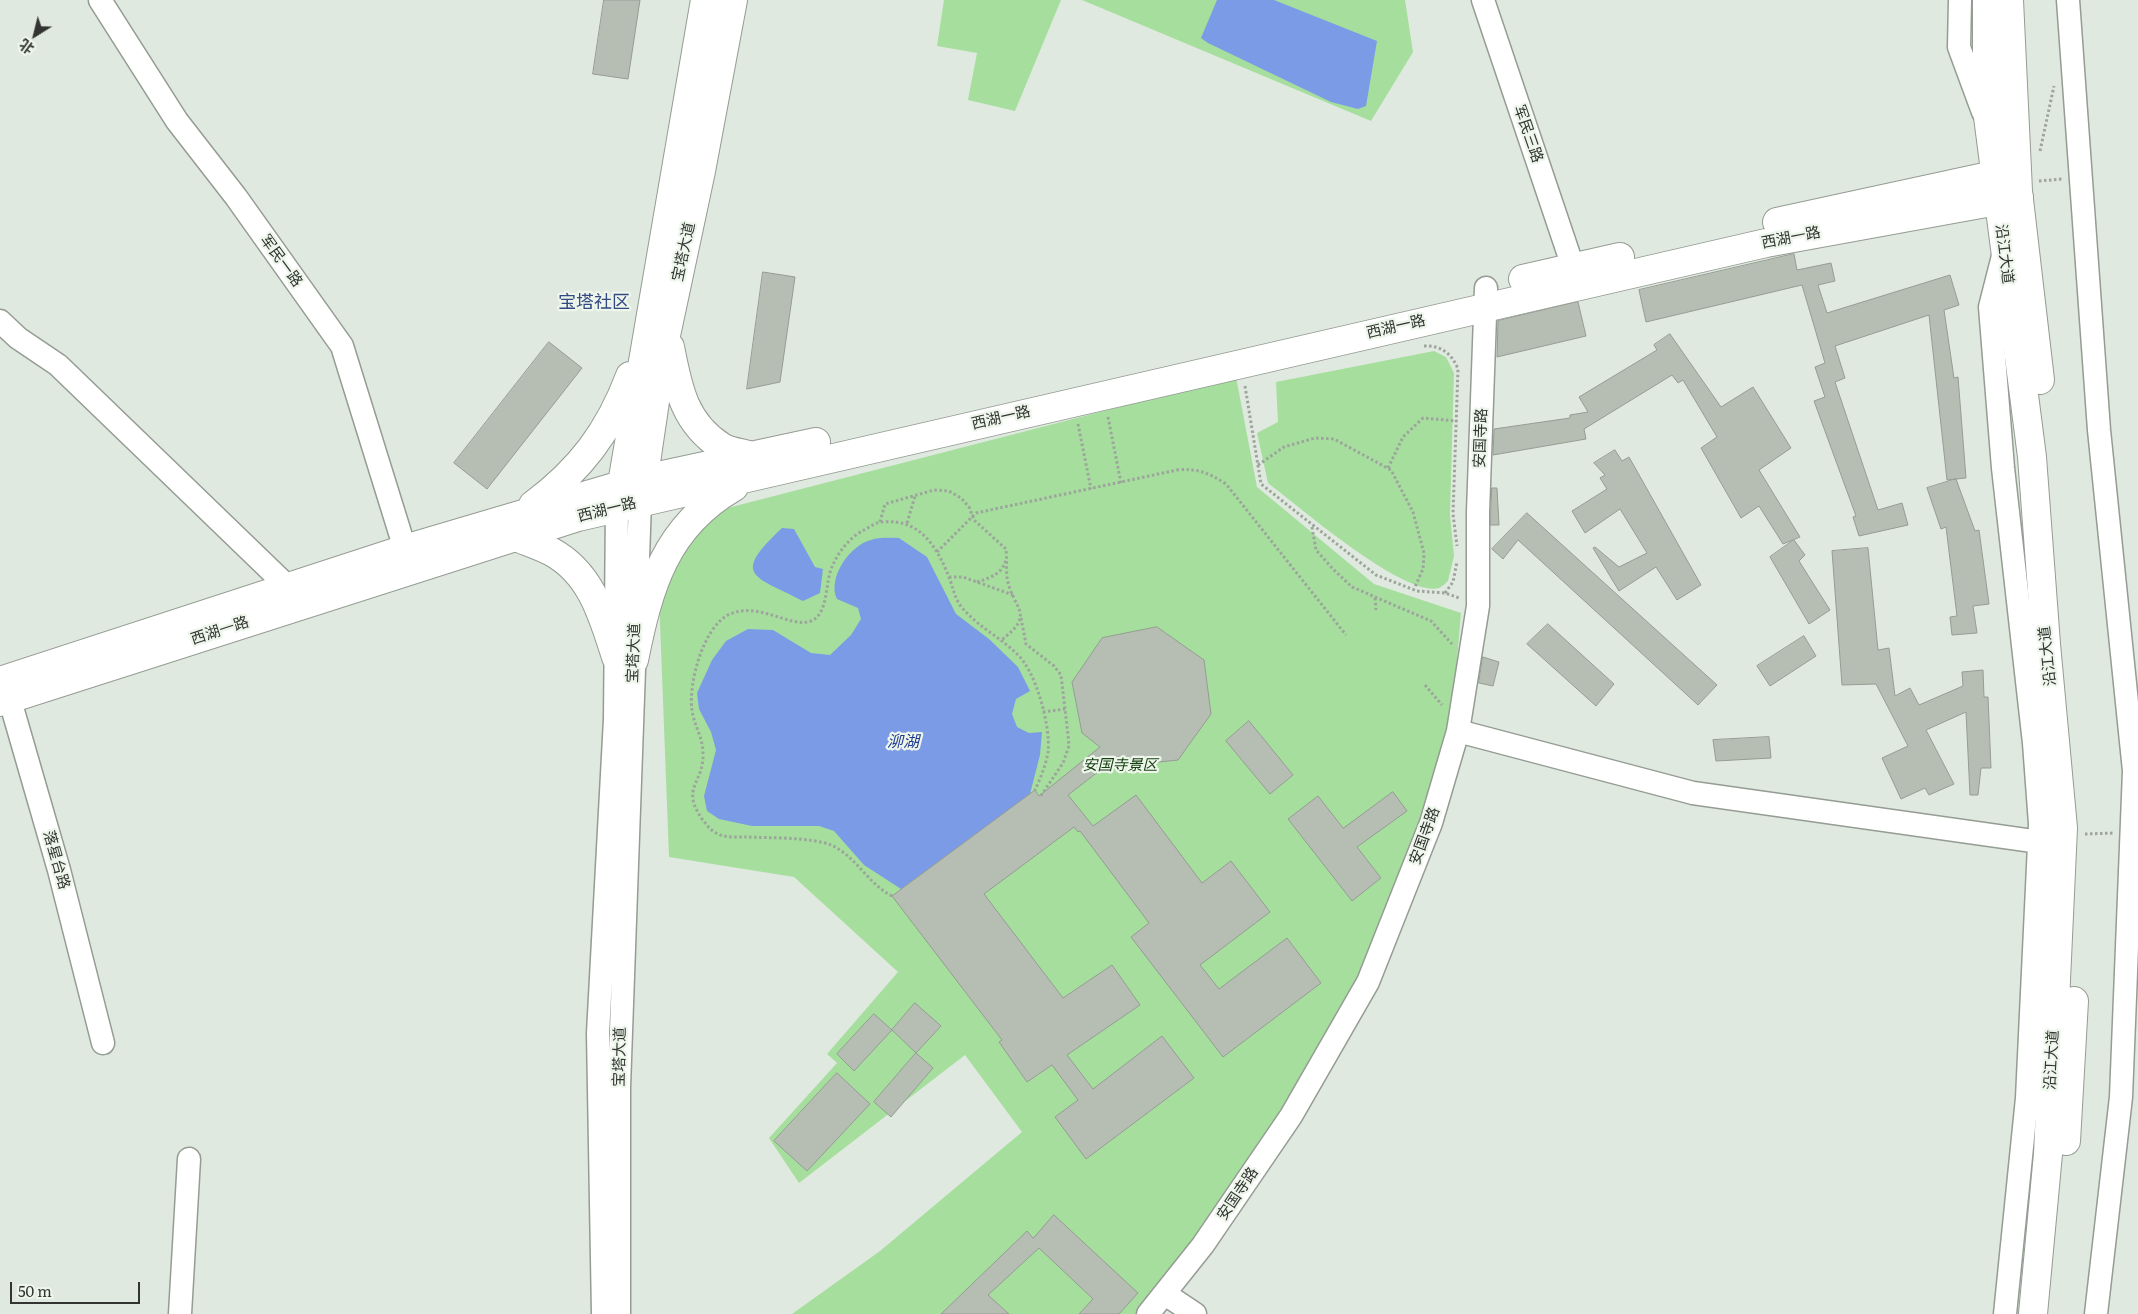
<!DOCTYPE html>
<html>
<head>
<meta charset="utf-8">
<style>
  body { margin:0 }
  #map { position:relative; width:2138px; height:1314px; overflow:hidden; background:#e0e9df; font-family:Literata,"Noto Sans SC",serif }
  canvas { display:block }
  .north { position:absolute; left:10px; top:10px; width:50px; height:50px; -webkit-text-stroke:4px #eef6ec; paint-order:stroke; rotate:216deg; font-size:14px; font-weight:700; line-height:20px; text-align:center; color:#313430 }
  .north::after { content:''; display:block; margin:auto; width:18px; height:22px; background:#313430; clip-path:polygon(50% 0,100% 100%,50% 72%,0 100%) }
  .scale { position:absolute; left:10px; top:1282px; width:130px; height:22px; box-sizing:border-box; border:2px solid #313430; border-top:0; padding-left:6px; font-size:15px; line-height:18px; white-space:nowrap; color:#313430; -webkit-text-stroke:4px #eef6ec; paint-order:stroke }
</style>
</head>
<body>
<div id="map">
<canvas width="2138" height="1314"></canvas>
<div class="north">北</div>
<div class="scale">50 m</div>
</div>
<script>
const c = document.querySelector('canvas').getContext('2d');
c.lineJoin = 'round';
function paint(path, color) { c.fillStyle = color; c.fill(path, 'evenodd'); }
function trace(path, color, width, dash) { c.strokeStyle = color; c.lineWidth = width; c.lineCap = dash ? 'butt' : 'round'; c.setLineDash(dash || []); c.stroke(path); }
function label(font, color, halo, rows, align = 'center') {
  c.font = font + ' Literata,"Noto Sans SC",serif'; c.lineWidth = 4.5; c.setLineDash([]); c.textBaseline = 'middle'; c.strokeStyle = halo; c.fillStyle = color; for (const [text, x, y, turn = 0] of rows) {
    c.save(); c.translate(x, y); c.rotate((+turn || 0) * Math.PI / 180); c.textAlign = isNaN(turn) ? turn : align; if (halo) c.strokeText(text, 0, 0); c.fillText(text, 0, 0); c.restore();
  }
}
paint(new Path2D(`
  M944,0H1061L1015,111L968,100L977,53L937,46Z
  M1082,0H1405L1413,52L1371,121Z
  M1434,351L1446,357L1454,373L1450,515L1454,556L1448,581C1446,583 1442,587 1439,588C1405,598 1297,505 1268,483L1257,433L1278,422L1276,382Z
  M1236,377L1257,487L1374,584L1461,613L1451,728L1424,824L1359,981L1283,1113L1199,1239L1139,1314H792L880,1251L1022,1132L965,1055L799,1183L769,1138L837,1063L827,1054L898,972L794,877L669,857L659,597L681,546L712,512Z`), '#a6de9e');
paint(new Path2D(`
  M1217,0H1274L1377,41L1366,106L1358,109L1331,102L1208,43L1201,38Z
  M782,528L794,529L815,567L823,569L820,593L803,601C753,575 731,576 782,528Z
  M899,538L927,557L956,614L989,639L1018,667L1030,691L1016,699L1012,714L1017,727L1029,733L1042,732L1040,755L1030,794L901,889L864,865L834,831L819,826H752L719,819L707,811L704,796L716,750L711,732L699,709L697,693L712,660L726,641L748,629L773,630L811,653L830,655L851,635L861,619L858,608L837,599C827,578 850,545 871,540C879,537 890,538 899,538Z`), '#7b9be6');
const building = new Path2D(`
  M604,0H640L628,79L593,74Z
  M1794,254L1797,270L1831,263L1835,281L1818,285L1827,313L1950,275L1959,305L1944,310L1954,378L1958,377L1966,478L1947,480L1929,315L1835,346L1845,378L1835,382L1878,510L1902,503L1908,525L1859,536L1853,517L1856,516L1814,401L1825,397L1815,367L1825,363L1802,285L1646,322L1639,290Z
  M763,272L795,277L780,382L747,389Z
  M1578,302L1586,336L1497,357L1498,321Z
  M1670,334L1721,407L1753,387L1791,448L1759,470L1800,537L1783,544L1759,506L1741,518L1701,448L1717,437L1683,380L1678,383L1672,375L1584,429L1586,439L1493,455L1494,429L1570,418V415L1588,412L1579,397L1657,350L1654,345Z
  M549,342L582,368L487,489L454,463Z
  M1615,450L1622,461L1629,457L1701,585L1677,600L1656,567L1619,591L1593,548L1595,547L1619,567L1647,553L1620,509L1585,533L1572,511L1607,489L1600,478L1605,475L1594,463Z
  M1956,479L1975,531L1979,530L1989,604L1973,606L1977,633L1952,635L1950,617L1957,616L1946,527L1941,529L1927,488Z
  M1492,488H1497L1499,525H1491Z
  M1527,513L1717,685L1698,705L1518,540L1503,559L1492,549Z
  M1794,540L1805,555L1799,561L1830,610L1809,624L1770,557Z
  M1868,548L1878,650L1889,648L1895,696L1910,688L1919,705L1963,686L1962,672L1983,670L1984,697H1988L1991,768H1981L1978,795H1970L1966,712L1926,730L1954,784L1929,795L1925,788L1901,799L1882,758L1908,746L1876,684L1842,685L1832,551Z
  M1548,624L1614,684L1596,706L1527,644Z
  M1157,627L1204,660L1211,714L1178,760L1103,768L1068,795L1093,826L1136,795L1202,883L1231,861L1270,912L1200,965L1219,989L1287,938L1321,983L1223,1057L1131,937L1149,923L1080,831L1078,832L1074,827L984,894L1063,998L1112,965L1140,1005L1067,1055L1093,1089L1162,1036L1194,1078L1086,1159L1055,1117L1078,1100L1052,1065L1027,1082L999,1042L1002,1040L892,896L1035,790L1039,796L1100,747L1082,733L1072,682L1102,638Z
  M1804,636L1816,656L1770,686L1757,666Z
  M1483,657L1499,662L1493,686L1479,683Z
  M1249,721L1293,775L1270,794L1226,741Z
  M1769,737L1771,758L1716,761L1713,740Z
  M1393,792L1407,811L1357,847L1381,878L1352,901L1288,819L1318,796L1343,828Z
  M915,1003L941,1026L916,1053L892,1030Z
  M874,1014L892,1030L854,1071L837,1054Z
  M916,1053L933,1068L891,1117L874,1102Z
  M837,1073L870,1104L807,1171L774,1141Z
  M1054,1215L1138,1293L1119,1314H1079L1093,1299L1039,1248L988,1295L1009,1314H941L1027,1231L1033,1238Z`);
paint(building, '#b6beb4');
trace(building, '#959c93', 1);
const minor = new Path2D(`
  M100,0L177,121L236,197L342,346L405,549
  M1483,0L1573,267
  M1960,0L1959,47L1983,112
  M2068,0L2099,430L2134,771L2121,1097L2096,1314
  M2003,256L1990,307L2003,468L2034,743L2040,824L2027,1098L2005,1314
  M0,321L18,338L58,365L288,587
  M5,683L59,870L103,1043
  M1458,731L1693,793L2054,844
  M1165,1294L1195,1314
  M180,1314L189,1159
  M603,1314L598,1033L615,719L617,508
  M619,1314V1087L640,502
  M1148,1314L1203,1245L1291,1116L1368,982L1431,823L1458,731L1478,606V512L1486,288`);
const major = new Path2D(`
  M1987,0V109L2032,457L2046,644L2063,828L2048,1154L2033,1314
  M2009,0L2018,191L2040,380
  M1777,222L2017,170
  M1523,279L1620,257
  M670,347C678,388 684,423 722,447C730,452 743,453 752,456
  M641,496L662,354L701,171L733,0
  M619,501L705,0
  M533,505C580,470 609,432 630,376
  M516,537C528,542 540,546 552,552C592,574 603,617 616,657
  M634,660C649,586 665,527 734,487
  M0,681L405,549L635,481L816,442
  M0,702L578,517L1766,243L2019,197
  M2066,1141L2074,1001`);
trace(minor, '#949c93', 25);
trace(major, '#949c93', 30);
trace(new Path2D(`
  M2040,151L2054,86
  M2039,181L2062,179
  M1424,346C1441,345 1452,354 1458,369L1453,514L1457,546
  M1245,386L1261,484L1376,575L1417,591L1445,593L1459,598
  M1108,417L1121,483
  M1078,424L1091,489
  M1258,465L1284,447L1315,438L1334,439L1391,470L1413,512L1424,553L1423,569L1414,589
  M1388,468L1403,437L1423,418L1457,421
  M880,522L885,504L934,490L949,491L961,498L969,507L974,520L1006,549C1007,558 1006,568 1007,577C1012,610 1038,613 1000,641
  M907,523L915,496
  M1312,527L1316,550L1333,569L1352,587L1431,621L1452,644
  M937,552L976,513L1177,470C1197,468 1209,473 1226,484L1346,635
  M949,577H963L1013,595
  M977,582C990,578 1002,574 1006,560
  M1445,593L1453,582L1457,562
  M1375,598L1376,610
  M1021,618L1026,644L1054,666L1061,675L1068,735L1069,746L1063,763L1040,797
  M1425,685L1442,705
  M1043,712L1065,709
  M2085,834L2114,833
  M892,896C868,884 856,856 831,845C811,837 768,838 746,837C736,837 725,838 716,833C710,830 706,824 702,819C680,787 704,784 703,753C703,738 694,725 692,710C688,684 703,628 728,615C757,600 791,629 811,621C829,614 825,581 832,567C838,552 850,537 864,530C870,527 876,522 882,522C920,518 937,547 949,577C953,587 954,596 960,605C976,626 999,636 1017,654C1036,671 1051,727 1048,752C1046,765 1040,779 1035,790`), '#9da49c', 3, [2.5, 2.5]);
trace(minor, '#fff', 22);
trace(major, '#fff', 28);
label('15px', '#313430', '#eef6ec', [
  ["军民三路",1528,134,71],
  ["西湖一路",1791,238,-11],
  ["宝塔大道",684,252,-78],
  ["沿江大道",2004,254,83],
  ["军民一路",281,261,54],
  ["西湖一路",1396,327,-13],
  ["西湖一路",1001,418,-13],
  ["安国寺路",1481,438,-88],
  ["西湖一路",607,510,-14],
  ["西湖一路",220,631,-18],
  ["宝塔大道",634,653,-88],
  ["沿江大道",2048,656,-96],
  ["安国寺路",1425,836,-70],
  ["落星台路",56,860,74],
  ["宝塔大道",620,1057,-89],
  ["沿江大道",2052,1060,-87],
  ["安国寺路",1238,1194,-56]
]);
label('italic 15px', '#164011', '#eef6ec', [
  ["安国寺景区",1120,766]
]);
label('italic 16px', '#1e3a90', '#eef6ec', [
  ["泖湖",903,742]
]);
label('18px', '#334a83', '#eef6ec', [
  ["宝塔社区",594,303]
]);
</script>
</body>
</html>
